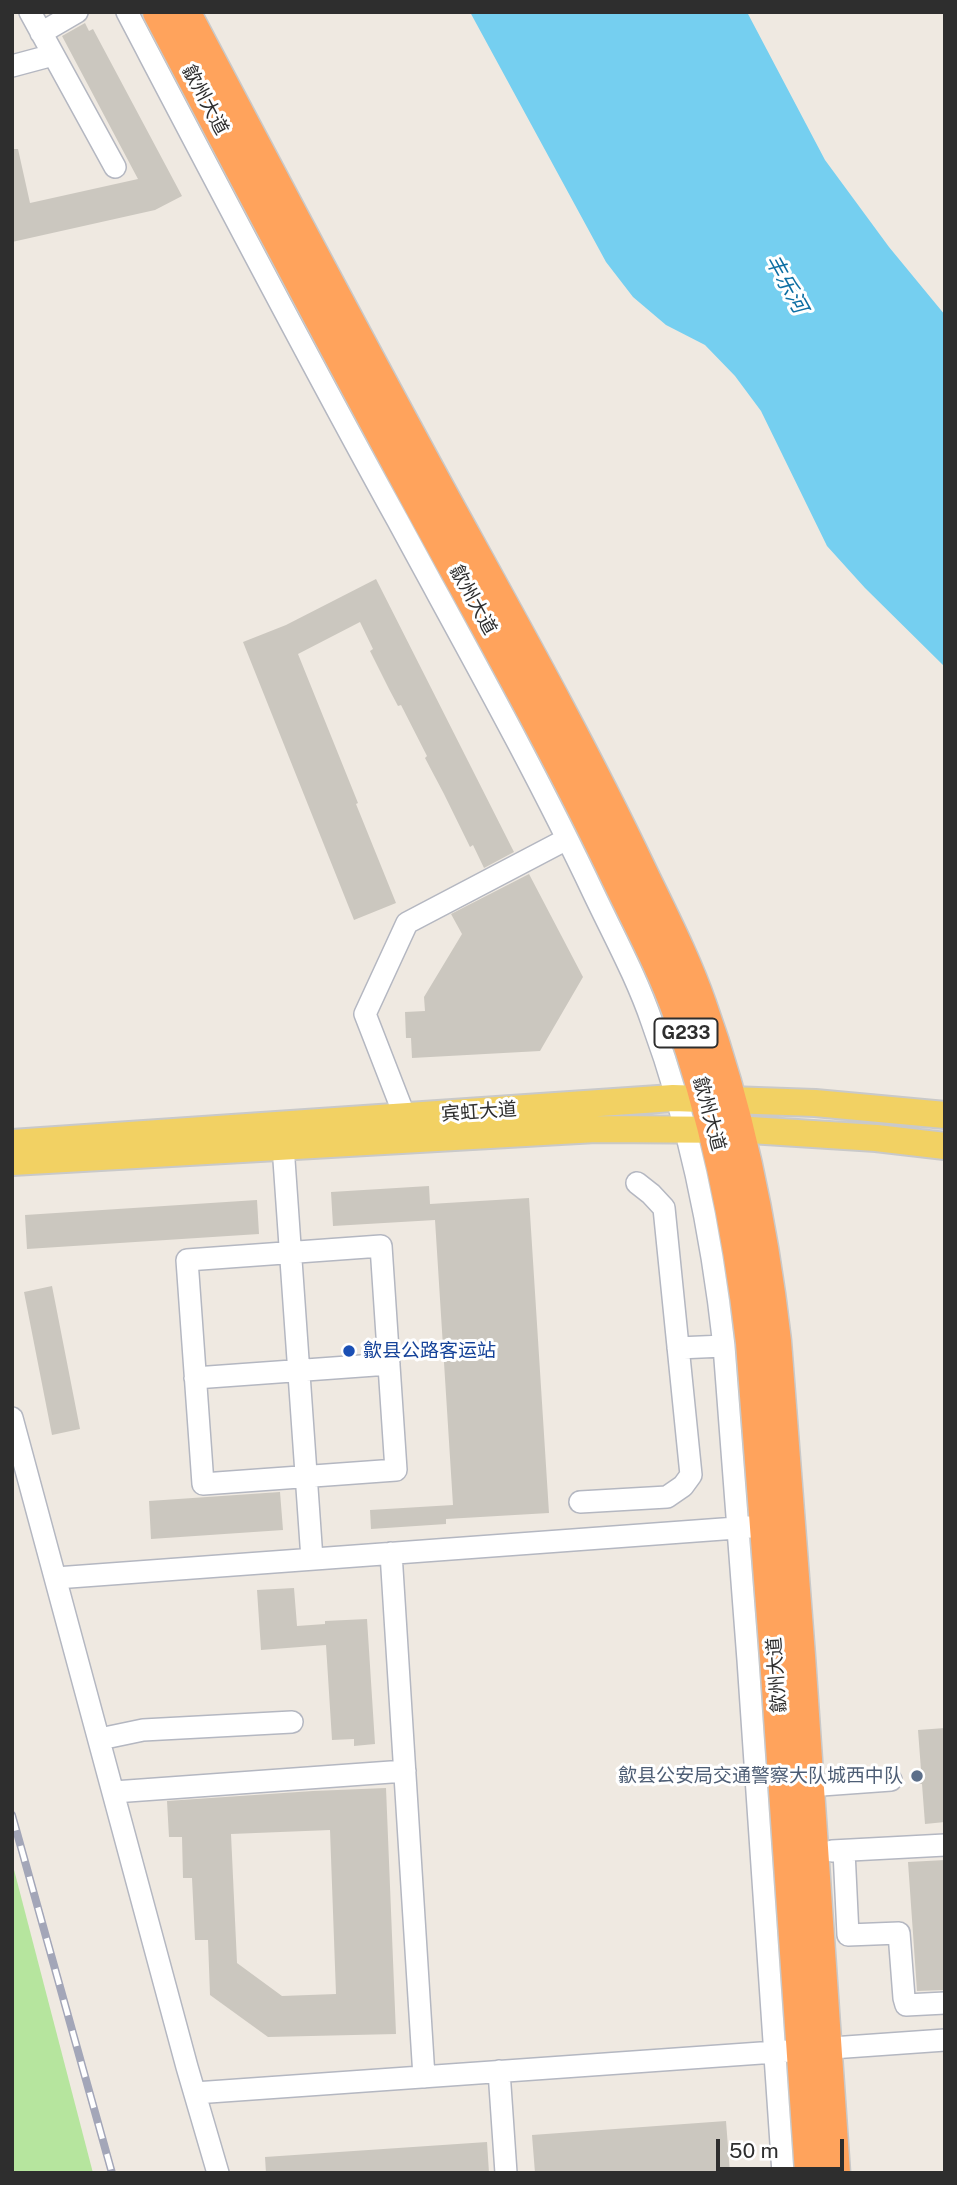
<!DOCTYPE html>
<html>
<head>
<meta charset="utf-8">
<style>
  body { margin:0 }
  #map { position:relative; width:957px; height:2185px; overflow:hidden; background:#efe9e1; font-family:"Public Sans",sans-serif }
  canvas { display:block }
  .frame { position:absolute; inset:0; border:14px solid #2e2e2e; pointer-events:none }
  .scale { position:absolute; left:716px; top:2139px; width:128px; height:32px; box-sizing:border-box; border:4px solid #2e2e2e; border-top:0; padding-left:9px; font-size:21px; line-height:24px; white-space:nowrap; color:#2e2e2e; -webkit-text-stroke:5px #fff; paint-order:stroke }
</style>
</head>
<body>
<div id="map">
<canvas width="957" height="2185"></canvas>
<div class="frame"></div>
<div class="scale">50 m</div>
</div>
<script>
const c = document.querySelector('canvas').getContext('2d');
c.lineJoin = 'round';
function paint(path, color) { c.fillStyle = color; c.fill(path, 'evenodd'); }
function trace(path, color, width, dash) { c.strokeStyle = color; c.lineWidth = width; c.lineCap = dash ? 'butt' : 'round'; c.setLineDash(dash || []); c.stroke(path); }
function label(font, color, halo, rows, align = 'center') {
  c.font = font + ' "Public Sans","Noto Sans SC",sans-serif'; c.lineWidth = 6; c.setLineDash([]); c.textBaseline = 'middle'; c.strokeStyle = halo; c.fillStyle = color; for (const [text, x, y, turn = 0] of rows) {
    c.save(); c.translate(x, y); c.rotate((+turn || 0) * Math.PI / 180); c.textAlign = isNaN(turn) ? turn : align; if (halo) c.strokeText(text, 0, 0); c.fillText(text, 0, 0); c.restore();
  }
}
paint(new Path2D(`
  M12,1862L93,2173H12Z`), '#b6e59e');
paint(new Path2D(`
  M470,12H747L825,160L889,247L945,315V667L865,588L827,546L761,411L735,376L705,345L666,325L633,297L606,262Z`), '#75cff0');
paint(new Path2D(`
  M85,23L89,31L93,29L182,196L155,210L12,242V149H18L30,203L138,179L62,36Z
  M376,579L514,852L484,868L473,845L470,847L444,794L425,758L427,756L401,705L398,706L389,689L370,651L373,649L360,622L298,654L358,803L356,804L396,903L354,920L243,642L286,625Z
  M529,874L583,977L540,1051L412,1058L411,1038H406L405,1012L425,1011L424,997L462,934L451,914Z
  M429,1186L430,1204L529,1198L549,1513L446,1519V1524L371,1529L370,1510L453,1505L435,1220L333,1226L331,1192Z
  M257,1200L259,1234L27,1249L25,1215Z
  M52,1286L80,1429L52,1435L24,1292Z
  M280,1492L283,1530L151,1539L149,1501Z
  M294,1588L297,1626L325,1624V1621L367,1619L375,1744L354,1746V1739L332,1740L326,1645L261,1650L257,1590Z
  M945,1728V1822L925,1824L922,1784H916L915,1770H921L918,1730Z
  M386,1788L396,2034L268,2037L210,1995L208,1940H195L192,1878H183L182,1837H169L167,1801L313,1791ZM330,1830L336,1994L282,1996L237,1963L231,1834Z
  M945,1860V1990L917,1991L908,1862Z
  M726,2121L730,2173H535L532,2135Z
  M487,2142L489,2173H266L265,2157Z`), '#cbc7bf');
const minor = new Path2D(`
  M30,12L115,167
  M127,12C216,182 305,353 398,521C465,645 534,767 594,894C614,936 637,978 652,1022C690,1126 712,1236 724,1346L748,1660L783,2173
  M41,33L77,12
  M12,66L53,55
  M405,1117L365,1014L407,923L567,839
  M283,1146L312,1559
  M381,1246L396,1470L203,1484L187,1260Z
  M678,1348L724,1346
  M195,1378L389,1364
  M12,1418L187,2067L218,2173
  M580,1502L667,1497L683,1486L691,1475L664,1208L651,1194L637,1183
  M391,1553L424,2077
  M56,1578L750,1527
  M100,1739L143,1730L292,1722
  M808,1786L891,1780
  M114,1792L405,1771
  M832,1851L945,1845
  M844,1851L848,1935L899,1933L904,1998L906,2005L945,2003
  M499,2071L506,2173
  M195,2093L945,2040`);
const major = new Path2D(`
  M12,1143L673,1098L815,1103L945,1115
  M12,1162L596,1129L750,1130L876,1138L945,1146`);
const highway = new Path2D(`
  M159,12C247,180 335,347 425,513C491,634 559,754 618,879C639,923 663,967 679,1013C717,1120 739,1231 752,1343L776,1658L811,2173
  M184,12C272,179 360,346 451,512C516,630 582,748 640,870C661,914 684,958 700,1004C739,1113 762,1226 775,1341L799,1656L834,2173`);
trace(minor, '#b4b7c1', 24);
trace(major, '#c9c9c9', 30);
trace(highway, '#c9c9c9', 35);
trace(minor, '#fff', 21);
trace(major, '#f2d163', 26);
trace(highway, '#ffa35c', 32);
const rail = new Path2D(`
  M12,1815L112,2173`);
trace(rail, '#a3a6b8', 8);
trace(rail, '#fff', 5, [16]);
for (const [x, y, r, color] of [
  [349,1351,7,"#1a4fb4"],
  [917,1776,7,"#5c6f8a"]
]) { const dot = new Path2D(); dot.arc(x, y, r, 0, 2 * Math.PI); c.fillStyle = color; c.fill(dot); trace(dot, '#fff', 2.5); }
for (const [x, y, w] of [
  [686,1033,63]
]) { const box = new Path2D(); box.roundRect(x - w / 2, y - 14.5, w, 29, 5); c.fillStyle = '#fff'; c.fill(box); trace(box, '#2e2e2e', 2); }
label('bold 18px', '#2e2e2e', null, [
  ["G233",686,1033]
]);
label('19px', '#2e2e2e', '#fff', [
  ["歙州大道",205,100,62],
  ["歙州大道",473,600,61],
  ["宾虹大道",479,1112,-4],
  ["歙州大道",709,1114,75],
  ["歙州大道",777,1675,-94]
]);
label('19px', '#164399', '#fff', [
  ["歙县公路客运站",363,1351]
], 'left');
label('19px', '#4e5e75', '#fff', [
  ["歙县公安局交通警察大队城西中队",903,1776]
], 'right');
label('italic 21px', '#0d6fa3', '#fff', [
  ["丰乐河",786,284,61]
]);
</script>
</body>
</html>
